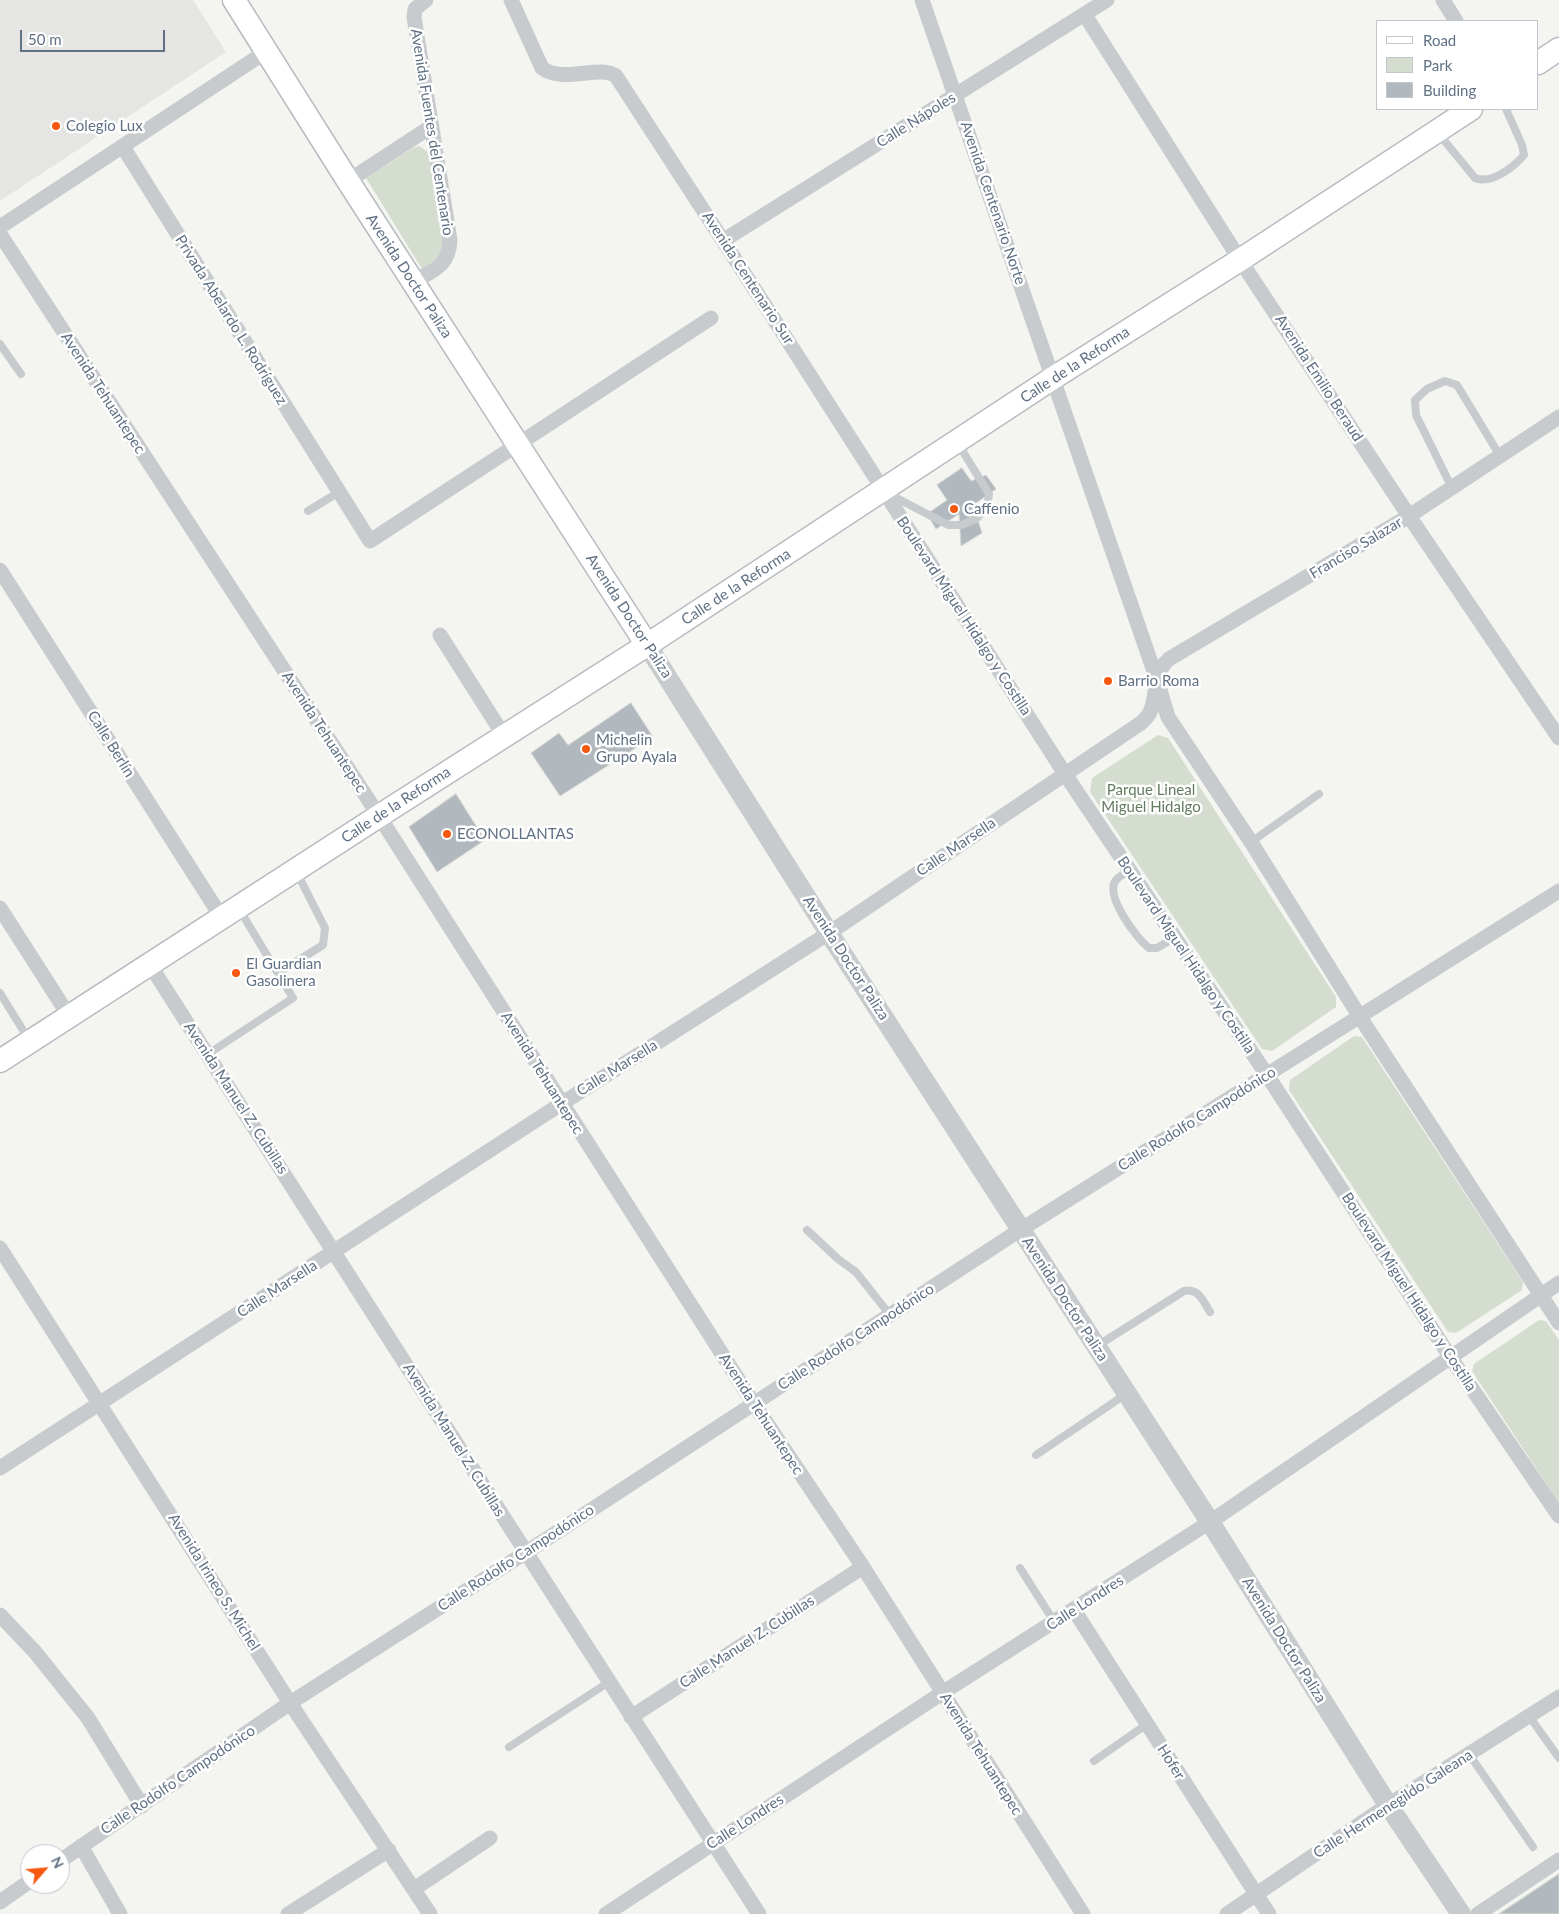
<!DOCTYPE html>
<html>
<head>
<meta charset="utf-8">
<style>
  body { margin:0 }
  #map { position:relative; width:1559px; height:1914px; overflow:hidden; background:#f4f5f0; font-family:Lato,sans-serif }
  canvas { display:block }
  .legend { position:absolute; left:1376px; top:20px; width:162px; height:90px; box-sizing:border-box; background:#fff; border:1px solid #bfc6ce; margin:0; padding:6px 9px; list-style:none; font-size:15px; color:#607184 }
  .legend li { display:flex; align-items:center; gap:10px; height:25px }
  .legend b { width:25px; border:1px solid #bfc6ce }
  .north { position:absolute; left:20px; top:1844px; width:50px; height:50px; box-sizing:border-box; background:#fff; border:1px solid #bfc6ce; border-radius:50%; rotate:63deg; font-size:14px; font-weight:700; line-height:20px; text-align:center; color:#607184 }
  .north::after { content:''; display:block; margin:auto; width:18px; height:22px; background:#f6580f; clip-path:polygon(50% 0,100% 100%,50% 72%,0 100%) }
  .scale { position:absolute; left:20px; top:30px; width:145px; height:22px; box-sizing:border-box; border:2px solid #607184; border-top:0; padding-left:6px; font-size:15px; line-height:18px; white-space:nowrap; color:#607184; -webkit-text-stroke:4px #fff; paint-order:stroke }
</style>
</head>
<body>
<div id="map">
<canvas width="1559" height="1914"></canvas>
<ul class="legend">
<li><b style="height:6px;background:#fff"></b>Road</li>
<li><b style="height:14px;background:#d4ddd0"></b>Park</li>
<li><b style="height:14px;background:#b2b9be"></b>Building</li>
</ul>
<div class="north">N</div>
<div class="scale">50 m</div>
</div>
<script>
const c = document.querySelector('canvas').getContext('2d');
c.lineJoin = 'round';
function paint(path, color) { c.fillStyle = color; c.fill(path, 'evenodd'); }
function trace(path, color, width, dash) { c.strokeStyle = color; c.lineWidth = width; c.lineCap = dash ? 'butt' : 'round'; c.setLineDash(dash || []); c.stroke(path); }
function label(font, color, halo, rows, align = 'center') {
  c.font = font + ' Lato,sans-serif'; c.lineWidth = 5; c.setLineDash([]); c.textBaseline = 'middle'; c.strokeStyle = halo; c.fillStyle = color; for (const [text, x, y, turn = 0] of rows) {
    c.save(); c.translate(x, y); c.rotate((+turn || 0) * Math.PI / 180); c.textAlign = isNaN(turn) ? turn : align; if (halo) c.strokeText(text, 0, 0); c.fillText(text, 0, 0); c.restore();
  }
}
paint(new Path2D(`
  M0,0H193L226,52L0,201Z`), '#e5e6e3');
paint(new Path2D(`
  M419,146L427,151L429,157L444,242C442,256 433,262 422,269L366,178L413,148Z
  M1158,735L1168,738L1336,997V1007L1272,1051L1262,1049L1090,792L1092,778Z
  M1354,1036L1362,1037L1523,1282L1522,1290L1456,1333L1448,1332L1289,1090L1290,1080Z
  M1539,1320L1546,1321L1559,1340V1503L1472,1371L1474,1364Z`), '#d4ddd0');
const building = new Path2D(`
  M962,468L971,481L986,475L996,489L973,505L982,533L961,546L959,514L936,529L927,514L947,500L937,485Z
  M631,703L653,737L560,796L531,753L559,733L568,745Z
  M456,794L485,840L437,872L409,827Z
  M1559,1874V1914H1499Z`);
paint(building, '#b2b9be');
trace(building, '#d5d6d3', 1);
const secondary = new Path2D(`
  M234,0L348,181L647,645
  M1538,63L1559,49
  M0,1061L379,816L647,645L1053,378L1240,260L1471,109`);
trace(secondary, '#b7bcc1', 25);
trace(new Path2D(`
  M1438,133L1475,178C1491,185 1514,167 1524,155L1522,145L1506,109
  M0,344L21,374
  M1452,488L1416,415L1415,400L1427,389L1445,381L1457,385L1500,456
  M889,494L948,525H961L976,519L987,507L989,494L957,442
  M308,511L339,492
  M1251,842L1319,794
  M1130,871C1126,873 1119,876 1116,880C1104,895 1136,938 1149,948H1157L1174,938
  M278,973L323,945L325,928L296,871
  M0,993L29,1040
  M208,1054L293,998L239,909
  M807,1230L838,1259L856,1272L890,1315
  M1097,1346L1184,1291C1199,1288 1203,1301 1210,1312
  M1036,1455L1126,1394
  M1020,1568L1055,1623
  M1529,1716L1559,1758
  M509,1747L609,1682
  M1469,1754L1533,1847
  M1094,1761L1147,1724`), '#c8cbce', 8);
trace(new Path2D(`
  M511,0L542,68C564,84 599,64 616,76L772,316L1065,774L1267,1075L1451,1358L1559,1516
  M922,0L1157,680L1168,717L1251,842L1360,1017L1559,1323
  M1443,0L1456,21
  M1085,15L1240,260L1409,516L1559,738
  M123,147L370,541L711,318
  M348,181L432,126
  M0,227L267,51
  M0,234L379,816L754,1404L863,1567L1083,1914
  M724,240L1107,0
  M413,282C434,270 449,266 450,240L414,17L415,9L426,0
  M0,570L222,918
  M440,635L504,736
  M0,908L69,1016
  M150,965C354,1280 554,1599 759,1914
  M0,1248L290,1703L430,1914
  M0,1468L561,1104L829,933L1141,723C1144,720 1147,717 1149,714C1159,697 1150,676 1169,659L1409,516L1559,417
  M1074,1610L1269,1914
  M0,1615L35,1652L88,1718L142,1806
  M631,1717L863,1567
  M81,1846L120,1914
  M60,1861L290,1703L525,1553L1020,1230L1559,891
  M414,1889L490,1838
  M0,1902L30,1881
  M288,1914L389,1850
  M606,1914L942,1693L1210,1522L1559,1283
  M1227,1914L1388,1805L1559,1697
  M1478,1914L1559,1860`), '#c8cbce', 15);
trace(new Path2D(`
  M647,645L829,933L1210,1522L1388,1805L1461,1914`), '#c8cbce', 20);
trace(secondary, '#fff', 22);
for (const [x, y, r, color] of [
  [56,126,5,"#f6580f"],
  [954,509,5,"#f6580f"],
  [1108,681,5,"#f6580f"],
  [586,749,5,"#f6580f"],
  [447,834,5,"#f6580f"],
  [236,973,5,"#f6580f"]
]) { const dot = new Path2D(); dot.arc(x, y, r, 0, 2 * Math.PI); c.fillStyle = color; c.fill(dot); trace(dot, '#fff', 2); }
label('15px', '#607184', '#fff', [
  ["Calle Nápoles",916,120,-32],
  ["Avenida Fuentes del Centenario",432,132,81],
  ["Avenida Centenario Norte",993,203,71],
  ["Avenida Doctor Paliza",409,276,57],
  ["Avenida Centenario Sur",748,278,57],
  ["Privada Abelardo L. Rodríguez",231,320,58],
  ["Calle de la Reforma",1075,365,-33],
  ["Avenida Emilio Beraud",1319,378,57],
  ["Avenida Tehuantepec",103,393,57],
  ["Franciso Salazar",1356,548,-31],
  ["Calle de la Reforma",736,587,-33],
  ["Avenida Doctor Paliza",629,616,57],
  ["Boulevard Miguel Hidalgo y Costilla",964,616,57],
  ["Avenida Tehuantepec",324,732,57],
  ["Calle Berlín",111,744,58],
  ["Calle de la Reforma",396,805,-33],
  ["Calle Marsella",956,847,-34],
  ["Boulevard Miguel Hidalgo y Costilla",1186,955,56],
  ["Avenida Doctor Paliza",846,958,57],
  ["Calle Marsella",617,1068,-32],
  ["Avenida Tehuantepec",542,1073,58],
  ["Avenida Manuel Z. Cubillas",236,1098,57],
  ["Calle Rodolfo Campodónico",1197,1119,-32],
  ["Calle Marsella",277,1289,-33],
  ["Boulevard Miguel Hidalgo y Costilla",1409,1292,57],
  ["Avenida Doctor Paliza",1065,1299,57],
  ["Calle Rodolfo Campodónico",856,1337,-33],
  ["Avenida Tehuantepec",761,1414,57],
  ["Avenida Manuel Z. Cubillas",454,1440,58],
  ["Calle Rodolfo Campodónico",516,1558,-33],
  ["Avenida Irineo S. Michel",214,1582,58],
  ["Calle Londres",1085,1603,-33],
  ["Avenida Doctor Paliza",1284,1640,58],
  ["Calle Manuel Z. Cubillas",747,1642,-33],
  ["Avenida Tehuantepec",981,1754,58],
  ["Hofer",1171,1762,58],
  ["Calle Rodolfo Campodónico",178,1780,-34],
  ["Calle Hermenegildo Galeana",1393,1804,-33],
  ["Calle Londres",745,1822,-33]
]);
label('15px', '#607184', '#fff', [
  ["Colegio Lux",66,126],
  ["Caffenio",964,509],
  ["Barrio Roma",1118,681],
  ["Michelin",596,740],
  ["Grupo Ayala",596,757],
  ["ECONOLLANTAS",457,834],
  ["El Guardian",246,964],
  ["Gasolinera",246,981]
], 'left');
label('15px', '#637b60', '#fff', [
  ["Parque Lineal",1151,790],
  ["Miguel Hidalgo",1151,807]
]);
</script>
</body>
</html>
